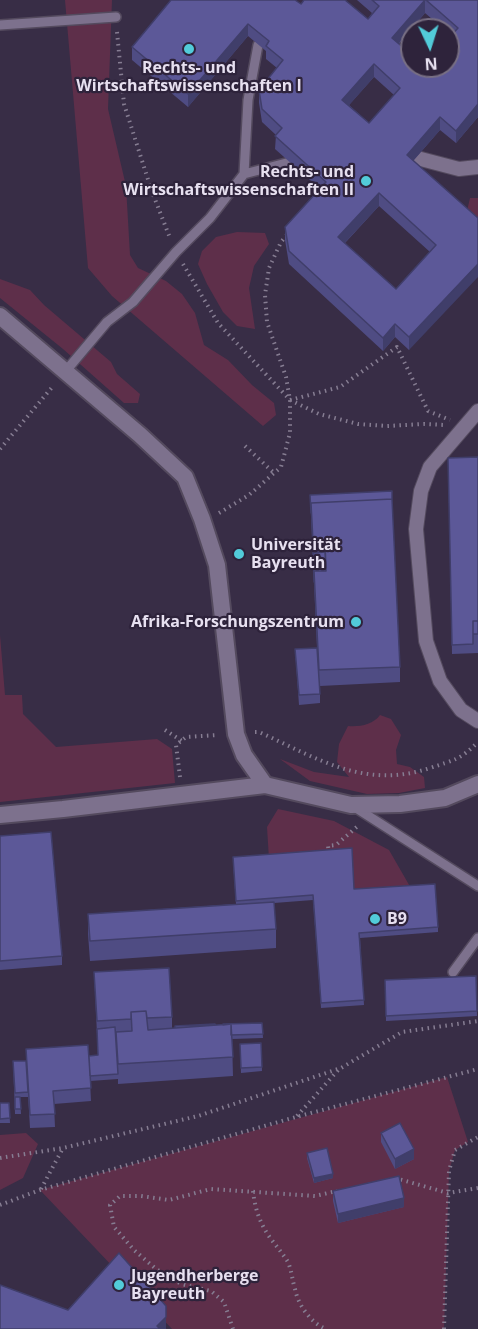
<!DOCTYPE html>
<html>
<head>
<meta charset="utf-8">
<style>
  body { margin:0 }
  #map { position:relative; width:478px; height:1329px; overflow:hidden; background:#382d46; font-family:"Open Sans",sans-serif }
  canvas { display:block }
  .north { position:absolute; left:400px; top:18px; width:60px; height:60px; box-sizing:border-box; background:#2e233b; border:2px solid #786f83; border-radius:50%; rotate:176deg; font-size:16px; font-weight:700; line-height:24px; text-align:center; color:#e7e0f0 }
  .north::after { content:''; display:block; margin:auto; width:21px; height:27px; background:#52cbd9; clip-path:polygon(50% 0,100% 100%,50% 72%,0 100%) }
</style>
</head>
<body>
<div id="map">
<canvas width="478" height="1329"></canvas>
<div class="north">N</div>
</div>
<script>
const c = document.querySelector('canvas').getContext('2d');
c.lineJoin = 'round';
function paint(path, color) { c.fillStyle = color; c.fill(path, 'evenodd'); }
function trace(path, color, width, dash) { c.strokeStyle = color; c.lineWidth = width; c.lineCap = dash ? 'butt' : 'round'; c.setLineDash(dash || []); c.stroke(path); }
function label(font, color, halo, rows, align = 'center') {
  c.font = font + ' "Open Sans",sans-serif'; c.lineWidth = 4.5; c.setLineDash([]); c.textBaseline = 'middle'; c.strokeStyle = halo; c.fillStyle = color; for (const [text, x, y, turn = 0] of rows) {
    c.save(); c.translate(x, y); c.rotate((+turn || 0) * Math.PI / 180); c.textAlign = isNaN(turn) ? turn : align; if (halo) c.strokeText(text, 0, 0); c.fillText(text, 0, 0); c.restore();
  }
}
paint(new Path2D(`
  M65,0H112L108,109L126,186L130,255L138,268L166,281L182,294L195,313L204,345L228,360L252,385L274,403L276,415L263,426L112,296L88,268Z
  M470,198H478V225L466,215Z
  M237,232L265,233L269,244L254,266L249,288L255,329L237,326L223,312L207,284L198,264L202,251L216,237Z
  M0,279L30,290L44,305L111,362L117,374L140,394L138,403H124L63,349L0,298Z
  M0,635L5,695H22L23,714L56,747L157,739L172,749L175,783L0,802Z
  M380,715L391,719L401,735L396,750L397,764L410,767L424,777L425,788L399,793L367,794L310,781L280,759L314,772L349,777L337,762L339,744L348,726C359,727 373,725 380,715Z
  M278,809L334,821L389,850L412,890L354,894L269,859L267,827Z
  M447,1077L468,1142L455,1150L449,1171L444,1329H172L40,1190Z
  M26,1133L38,1144L23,1178L0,1190V1135Z`), '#5e2f4a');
const service = new Path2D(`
  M0,25L116,17
  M244,174L290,162
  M65,372L107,322L133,302L176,252L210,218L244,174L248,100L258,45
  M356,808L478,886
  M453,972L478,938`);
const pedestrian = new Path2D(`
  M417,158L459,169L478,167
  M478,411L430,467L421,491L416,529L426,641L440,681L461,710L478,721`);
const minor = new Path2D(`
  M0,316L140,435L185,477L202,519L217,565L236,734L244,755L265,785
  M0,815L63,809L265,785L351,805L400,804L445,798L478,784`);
trace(service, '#544a5e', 12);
trace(pedestrian, '#544a5e', 16);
trace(minor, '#544a5e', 20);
trace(new Path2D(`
  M117,32L124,104L151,189L170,238
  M183,264L218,323L290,400L319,414L358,424L387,426L424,424L445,425
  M290,400L340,387L397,347L428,411L450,420
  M245,446L274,473
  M0,449L54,385
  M219,513L249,495L281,467L290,433V400L286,377L267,322L265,295L269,268L281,242L287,235
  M165,730L182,741
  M255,732H259C317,758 364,790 430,768C454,760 460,760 478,742
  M180,777L176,745L186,737L217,735
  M329,854L328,846L336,845L359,825
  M297,1116L340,1068
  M0,1158L63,1148L198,1116L341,1068L402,1032L478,1021
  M395,1178L448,1193L478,1188
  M41,1189L63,1148
  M253,1191C255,1209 260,1224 271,1239C277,1247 283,1254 288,1262C292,1272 292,1279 295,1289C298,1305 311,1323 326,1329
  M0,1205L40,1190L296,1117L478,1069
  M233,1329L224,1302L211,1291L181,1284L156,1269L134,1250L114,1227L110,1205L120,1196H141L169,1200L211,1189L315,1196L337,1191
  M444,1329L449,1171L455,1150L478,1137`), '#867d92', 4, [1.5, 4.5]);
trace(service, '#7d718d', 9);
trace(pedestrian, '#7d718d', 14);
trace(minor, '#7d718d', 16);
paint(new Path2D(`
  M357,0H478V117L456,143L440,130L413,161L478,218L409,350L395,337L383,351L289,264L285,240V227L320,189L275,149L276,135L262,122L259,103V90L277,68L266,59V51L248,36L188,107L132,60V47L301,4L368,19L372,13ZM425,13L445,30H448V32L451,35L448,66H412L399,44ZM374,77L394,95L369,123L349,105ZM379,206L430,252L396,289L345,243Z
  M478,457V653L452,654L448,458Z
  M310,495L400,667V682L320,686V703L299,705L295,649L317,648Z
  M0,836L62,956V965L0,970Z
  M233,862L354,889L438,927V932L360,938L364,1005L321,1008L313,900L274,903L276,929V948L90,961L88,934V914L236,904Z
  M94,972L172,1017V1028L262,1023L263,1038L232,1039L233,1076L118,1084V1079L90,1081L91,1101L54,1104L55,1127L30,1128L28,1095V1097H20L21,1114H15L13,1061H26V1049L89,1056L98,1055Z
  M476,976L477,1016L386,1021L385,980Z
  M261,1043L262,1071L241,1073L240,1044Z
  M0,1103H9L10,1123H0Z
  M381,1133L414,1159L395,1169L381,1142Z
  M307,1153L333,1178L314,1183L307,1158Z
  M333,1191L404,1207L338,1223L333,1201Z`), '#4f4c83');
paint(new Path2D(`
  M425,0V13L392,51V38Z
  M248,24V36L188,107V94Z
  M374,64V77L342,113V100Z
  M478,104V117L456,143V131Z
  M440,117V130L407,168V155Z
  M379,193V206L338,250V237Z
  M478,264V277L409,350V337Z
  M395,324V337L383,351V338Z
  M414,1149V1159L395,1169V1159Z
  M333,1174V1178L314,1183V1178Z
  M404,1198V1207L338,1223V1214Z
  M166,1317V1329H157V1326Z`), '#403e6a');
const building = new Path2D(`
  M171,0H295L301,4L304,0H345L368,19L379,6L372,0H425L392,38L412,55V66H448V39L458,28L426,0H478V104L456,131L440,117L407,155L478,218V264L409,337L395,324L383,338L289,251L285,227L326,182L275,136L282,128L262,109L259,90L283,60L266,46L269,41L248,24L188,94L132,47ZM374,64L400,88L369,123L342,100ZM379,193L436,245L396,289L338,237Z
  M478,457V621H473V644L452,645L448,458Z
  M392,491V499L311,503V513L310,495Z
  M392,499L400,667L319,670L314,571H326L325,541L313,542L311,503Z
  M325,552L326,571H314V582L313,553Z
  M473,621H478V634H473Z
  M317,648L320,694L299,695L295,649Z
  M51,832L62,956L0,961V836Z
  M352,848L354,889L435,884L438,927L359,933L364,1000L321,1003L313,895L236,901L233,857Z
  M274,902L276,929L90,941L88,914Z
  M169,968L172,1017L147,1018L146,1011L131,1012V1019L97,1021L94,972Z
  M476,976L477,1011L386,1016L385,980Z
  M146,1011L148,1030L231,1024L233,1057L118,1064L116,1032L132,1031L131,1012Z
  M262,1023L263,1034L231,1035V1024L223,1025V1024Z
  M215,1024V1025L175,1028V1026Z
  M115,1027L118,1074L90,1076L89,1056L98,1055L97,1029Z
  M261,1043L262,1067L241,1068L240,1044Z
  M88,1045L91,1088L53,1091L55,1114L30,1115L26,1049Z
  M13,1061H26L28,1092L15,1093Z
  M15,1097H20L21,1109H15Z
  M0,1103H9L10,1118L0,1119Z
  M400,1123L414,1149L395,1159L381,1133Z
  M327,1148L333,1174L314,1178L307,1153Z
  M399,1176L404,1198L338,1214L333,1191Z
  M119,1253L166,1306V1317L157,1326L160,1329H0V1285L68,1310Z`);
paint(building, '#5c5898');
trace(building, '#403e6a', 1.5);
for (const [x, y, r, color] of [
  [189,49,6,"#52cbd9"],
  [366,181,6,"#52cbd9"],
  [239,554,6,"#52cbd9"],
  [356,622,6,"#52cbd9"],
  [375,919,6,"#52cbd9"],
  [119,1285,6,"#52cbd9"]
]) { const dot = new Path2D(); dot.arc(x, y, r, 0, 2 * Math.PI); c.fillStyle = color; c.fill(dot); trace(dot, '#2e233b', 2); }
label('bold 16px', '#e7e0f0', '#2e233b', [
  ["Rechts- und",189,68,"center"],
  ["Wirtschaftswissenschaften I",189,86,"center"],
  ["Rechts- und",354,172,"right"],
  ["Wirtschaftswissenschaften II",354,190,"right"],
  ["Universität",251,545],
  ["Bayreuth",251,563],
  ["Afrika-Forschungszentrum",344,622,"right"],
  ["B9",387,919],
  ["Jugendherberge",131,1276],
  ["Bayreuth",131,1294]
], 'left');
</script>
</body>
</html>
